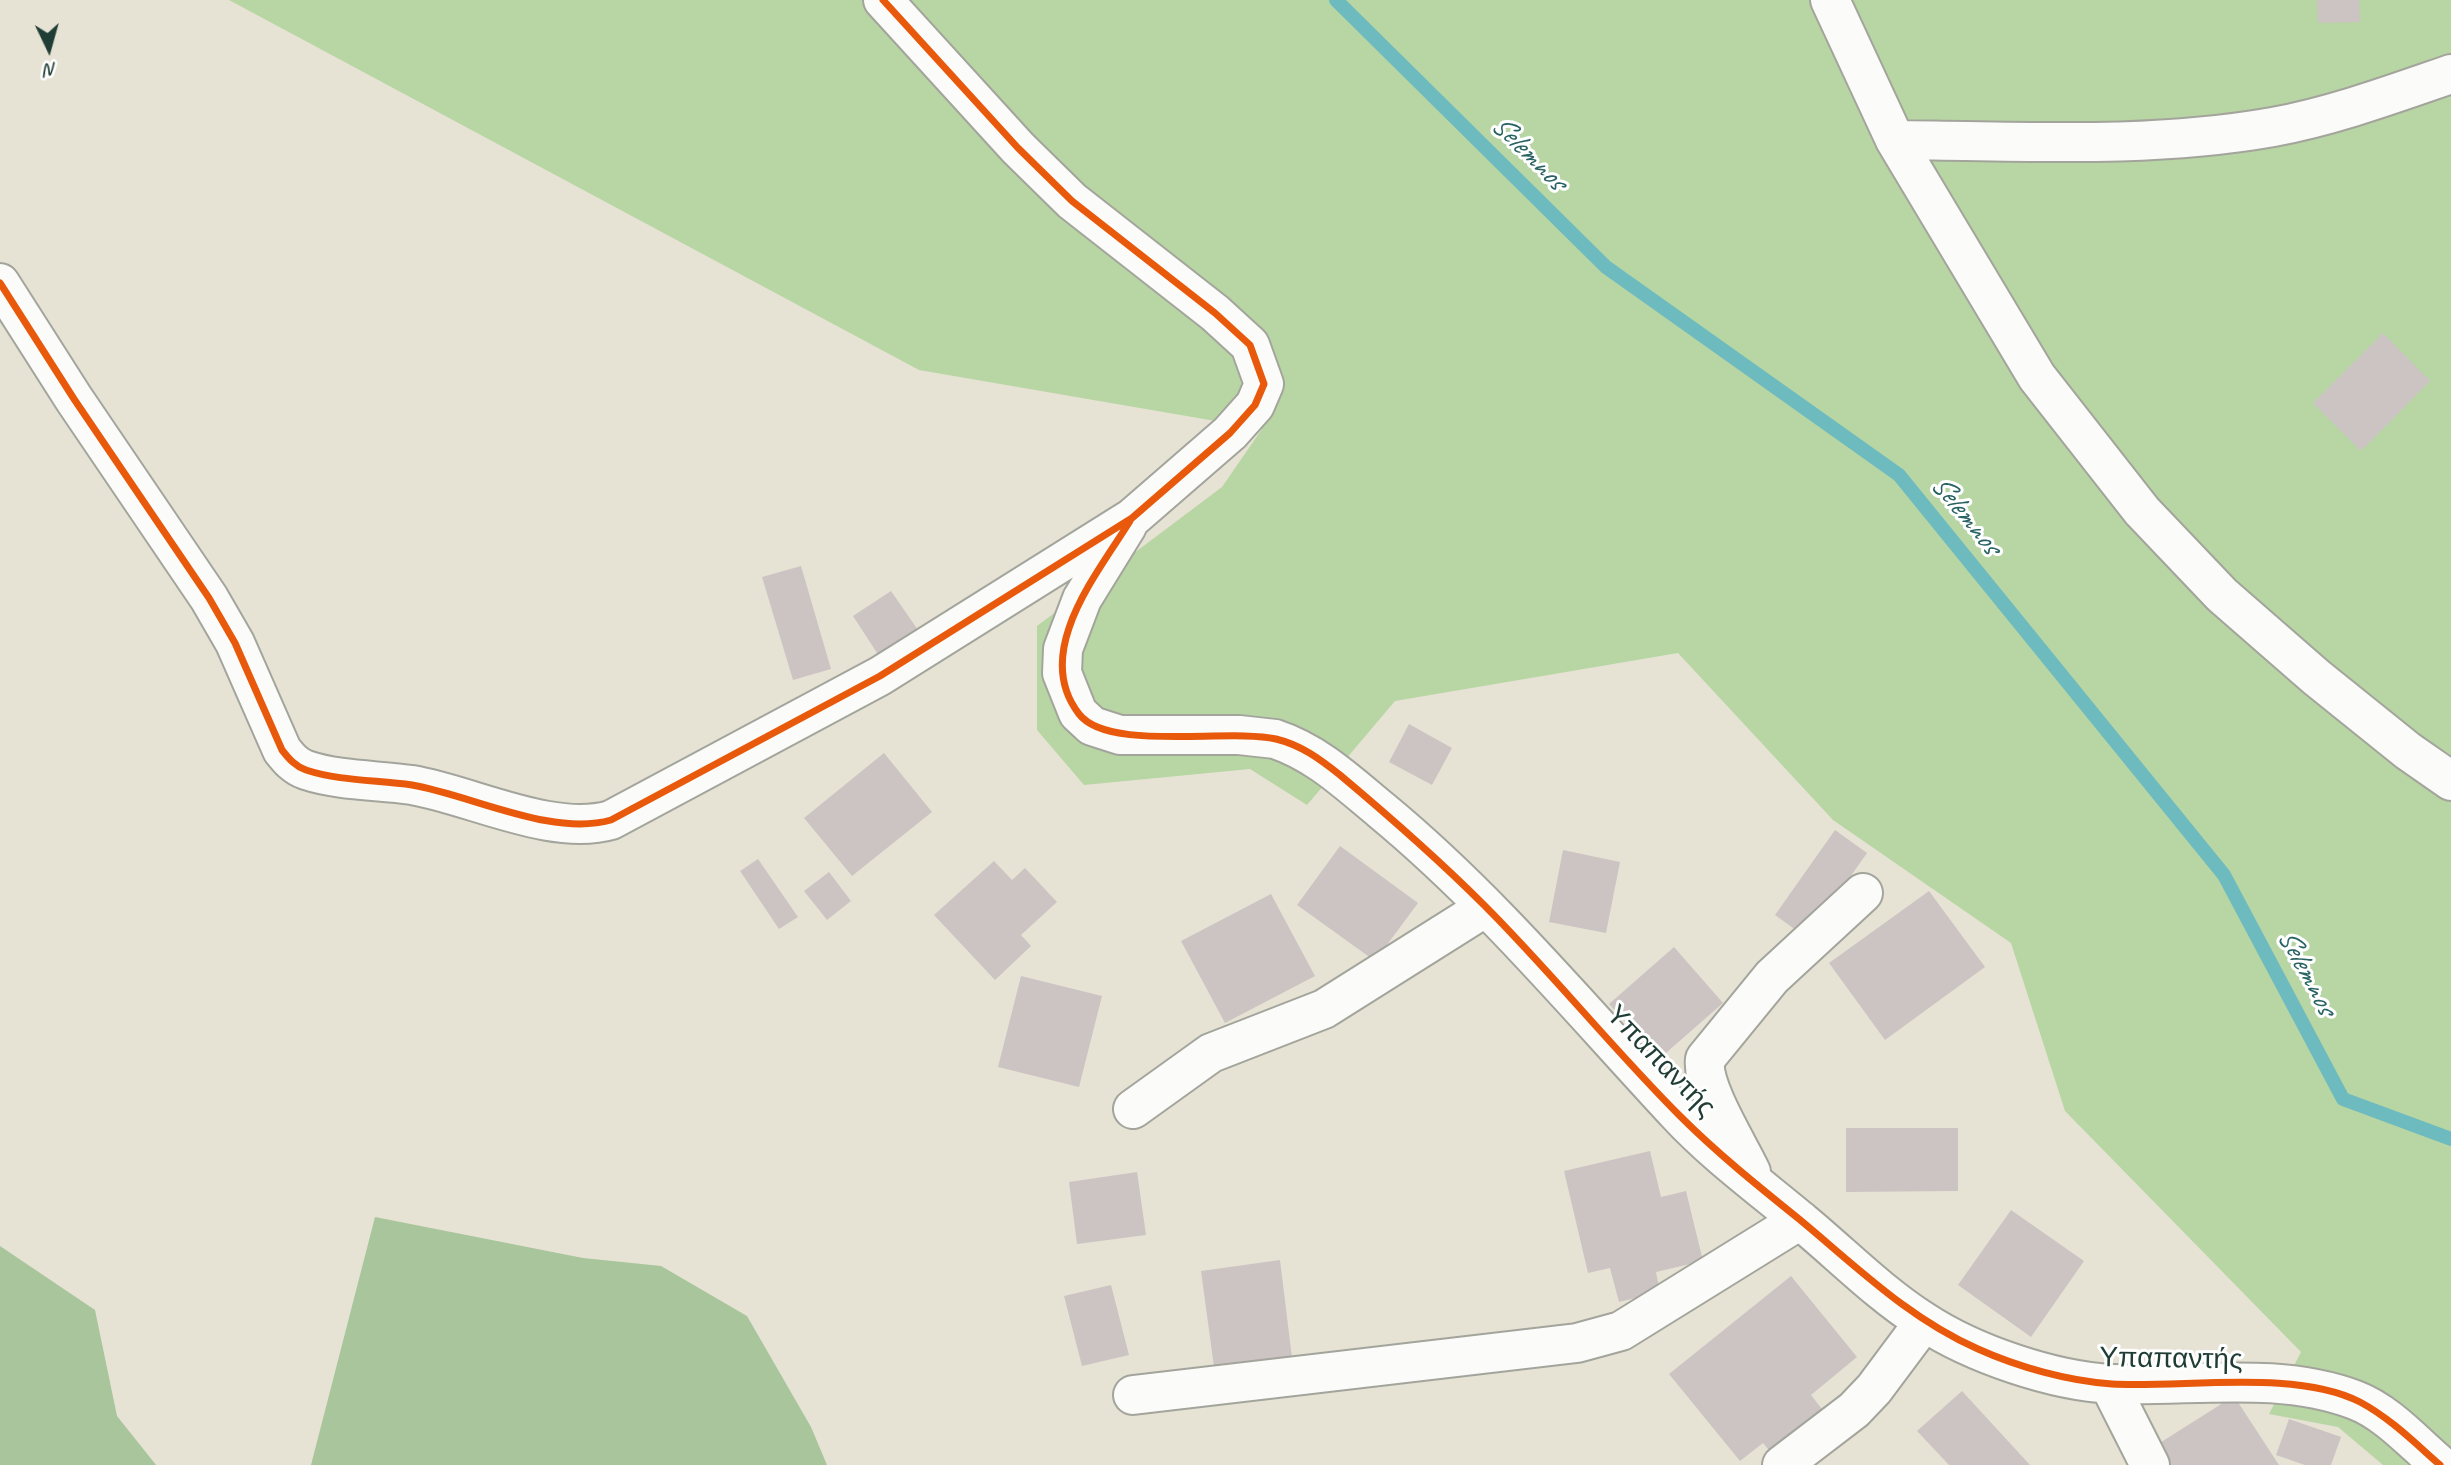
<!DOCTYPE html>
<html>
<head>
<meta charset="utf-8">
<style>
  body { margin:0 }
  #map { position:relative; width:2451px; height:1465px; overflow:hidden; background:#e6e3d5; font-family:Caveat,sans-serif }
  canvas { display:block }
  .north { position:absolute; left:14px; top:14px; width:70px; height:70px; -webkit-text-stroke:5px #fff; paint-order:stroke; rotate:175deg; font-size:19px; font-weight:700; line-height:28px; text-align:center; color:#1f3d34 }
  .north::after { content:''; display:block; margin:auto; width:24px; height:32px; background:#1f3d34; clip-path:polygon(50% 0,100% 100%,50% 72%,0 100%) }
</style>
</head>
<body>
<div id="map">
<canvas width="2451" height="1465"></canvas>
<div class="north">N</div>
</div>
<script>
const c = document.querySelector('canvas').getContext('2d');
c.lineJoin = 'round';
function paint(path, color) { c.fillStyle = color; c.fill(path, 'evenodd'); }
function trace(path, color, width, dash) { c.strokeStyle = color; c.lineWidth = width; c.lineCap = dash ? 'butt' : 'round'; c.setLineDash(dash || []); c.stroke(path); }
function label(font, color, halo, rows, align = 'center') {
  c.font = font + ' Caveat,sans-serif'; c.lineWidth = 6; c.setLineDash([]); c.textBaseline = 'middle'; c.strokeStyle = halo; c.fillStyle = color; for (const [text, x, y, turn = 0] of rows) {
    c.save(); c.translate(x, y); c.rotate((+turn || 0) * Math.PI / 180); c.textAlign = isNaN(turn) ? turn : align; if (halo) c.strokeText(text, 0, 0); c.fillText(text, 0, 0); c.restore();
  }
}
paint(new Path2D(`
  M229,0H2451V1465H2383L2338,1427L2269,1414L2301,1352L2065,1111L2011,943L1833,820L1678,653L1395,701L1307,805L1250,769L1084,785L1037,730V626L1222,487L1262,429L919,370Z`), '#b8d5a4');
paint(new Path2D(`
  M375,1217L583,1258L661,1266L747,1316L811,1427L827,1465H311Z
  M0,1246L95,1310L117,1416L156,1465H0Z`), '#a8c59b');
trace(new Path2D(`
  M1336,0L1606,267L1899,475L2224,875L2343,1099L2451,1139`), '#6dbbbf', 14);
paint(new Path2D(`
  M2317,0H2359L2360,22L2318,23Z
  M2383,333L2430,381L2361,451L2313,403Z
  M801,566L831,669L793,680L762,577Z
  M891,591L918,630L879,656L853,616Z
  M1409,724L1452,748L1432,785L1389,762Z
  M884,753L932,812L852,876L804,818Z
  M1835,830L1867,853L1807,938L1775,915Z
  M1340,846L1418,903L1375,961L1297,905Z
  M1563,850L1620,862L1606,933L1549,922Z
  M758,859L798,917L779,929L740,871Z
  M994,861L1012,880L1025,868L1057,902L1021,935L1031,946L995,980L934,915Z
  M829,872L851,901L827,920L804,891Z
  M1929,891L1985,967L1885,1040L1829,963Z
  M1271,894L1315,976L1225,1023L1181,941Z
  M1674,947L1723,1003L1659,1059L1609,1004Z
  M1021,976L1102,996L1079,1087L998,1067Z
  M1846,1128H1958V1191L1846,1192Z
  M1650,1151L1661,1197L1686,1191L1703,1261L1656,1272L1660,1292L1619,1302L1610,1268L1588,1273L1564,1171Z
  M1137,1172L1146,1235L1077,1244L1069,1182Z
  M2011,1210L2084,1261L2031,1337L1958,1285Z
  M1280,1260L1292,1358L1214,1367L1201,1271Z
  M1791,1276L1857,1357L1811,1395L1825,1413L1773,1455L1763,1443L1740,1461L1669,1374Z
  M1111,1285L1129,1355L1082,1366L1064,1296Z
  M1962,1391L2030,1465H1949L1917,1431Z
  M2234,1396L2279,1465H2156L2147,1451Z
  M2289,1419L2341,1437L2331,1465H2305L2276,1455Z`), '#ccc3c3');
const minor = new Path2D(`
  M1830,0L1895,140L2037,377L2142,511L2222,595L2316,677L2408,751L2451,781
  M1895,140C2020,141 2149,149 2273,127C2333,116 2393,94 2451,74
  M0,283L74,399L209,598L235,643L282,750C289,759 295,766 306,770C339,781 377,780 412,785C471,795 552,837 611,820L880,676L1132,518L1230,433L1255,405L1264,384L1250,345L1215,313L1072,201L1018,148L883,0
  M1127,526L1082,599L1063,649L1062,673L1078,713L1092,726L1120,735H1239L1275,739C1317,753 1347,782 1381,810C1490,900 1581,1010 1677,1113C1714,1153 1759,1186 1801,1221C1841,1254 1879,1293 1923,1321C1973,1354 2053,1381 2112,1384C2192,1387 2278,1371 2355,1400C2387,1412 2414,1443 2440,1465
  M1133,1109L1211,1053L1324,1009L1486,907
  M1751,1172C1738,1144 1701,1087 1705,1059L1772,977L1863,893
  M2109,1384L2150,1465
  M1133,1395L1577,1343L1621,1331L1800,1220
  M1782,1465L1854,1410L1874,1389L1924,1322`);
trace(minor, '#a3a59c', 42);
trace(minor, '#fbfbf9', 38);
trace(new Path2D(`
  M0,283L74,399L209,598L235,643L282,750C289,759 295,766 306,770C339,781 377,780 412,785C471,795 552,837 611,820L880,676L1132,518L1230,433L1255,405L1264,384L1250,345L1215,313L1072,201L1018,148L883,0
  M1130,521C1098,573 1031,652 1079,714C1108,752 1228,728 1276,739C1301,745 1320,759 1340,775C1390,817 1438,859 1484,905C1552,973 1612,1048 1680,1116C1717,1153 1758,1186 1799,1219C1857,1267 1908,1318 1978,1349C2018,1367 2068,1381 2112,1384C2184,1388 2295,1369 2360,1402C2390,1418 2415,1443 2440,1465`), '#e8590c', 7);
label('28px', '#1f3d34', '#fff', [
  ["Υπαπαντής",1660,1062,46],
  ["Υπαπαντής",2171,1360,1]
]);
label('italic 30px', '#286362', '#fff', [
  ["Selemnos",1528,153,45],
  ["Selemnos",1965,515,51],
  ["Selemnos",2306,972,62]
]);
</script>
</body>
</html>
